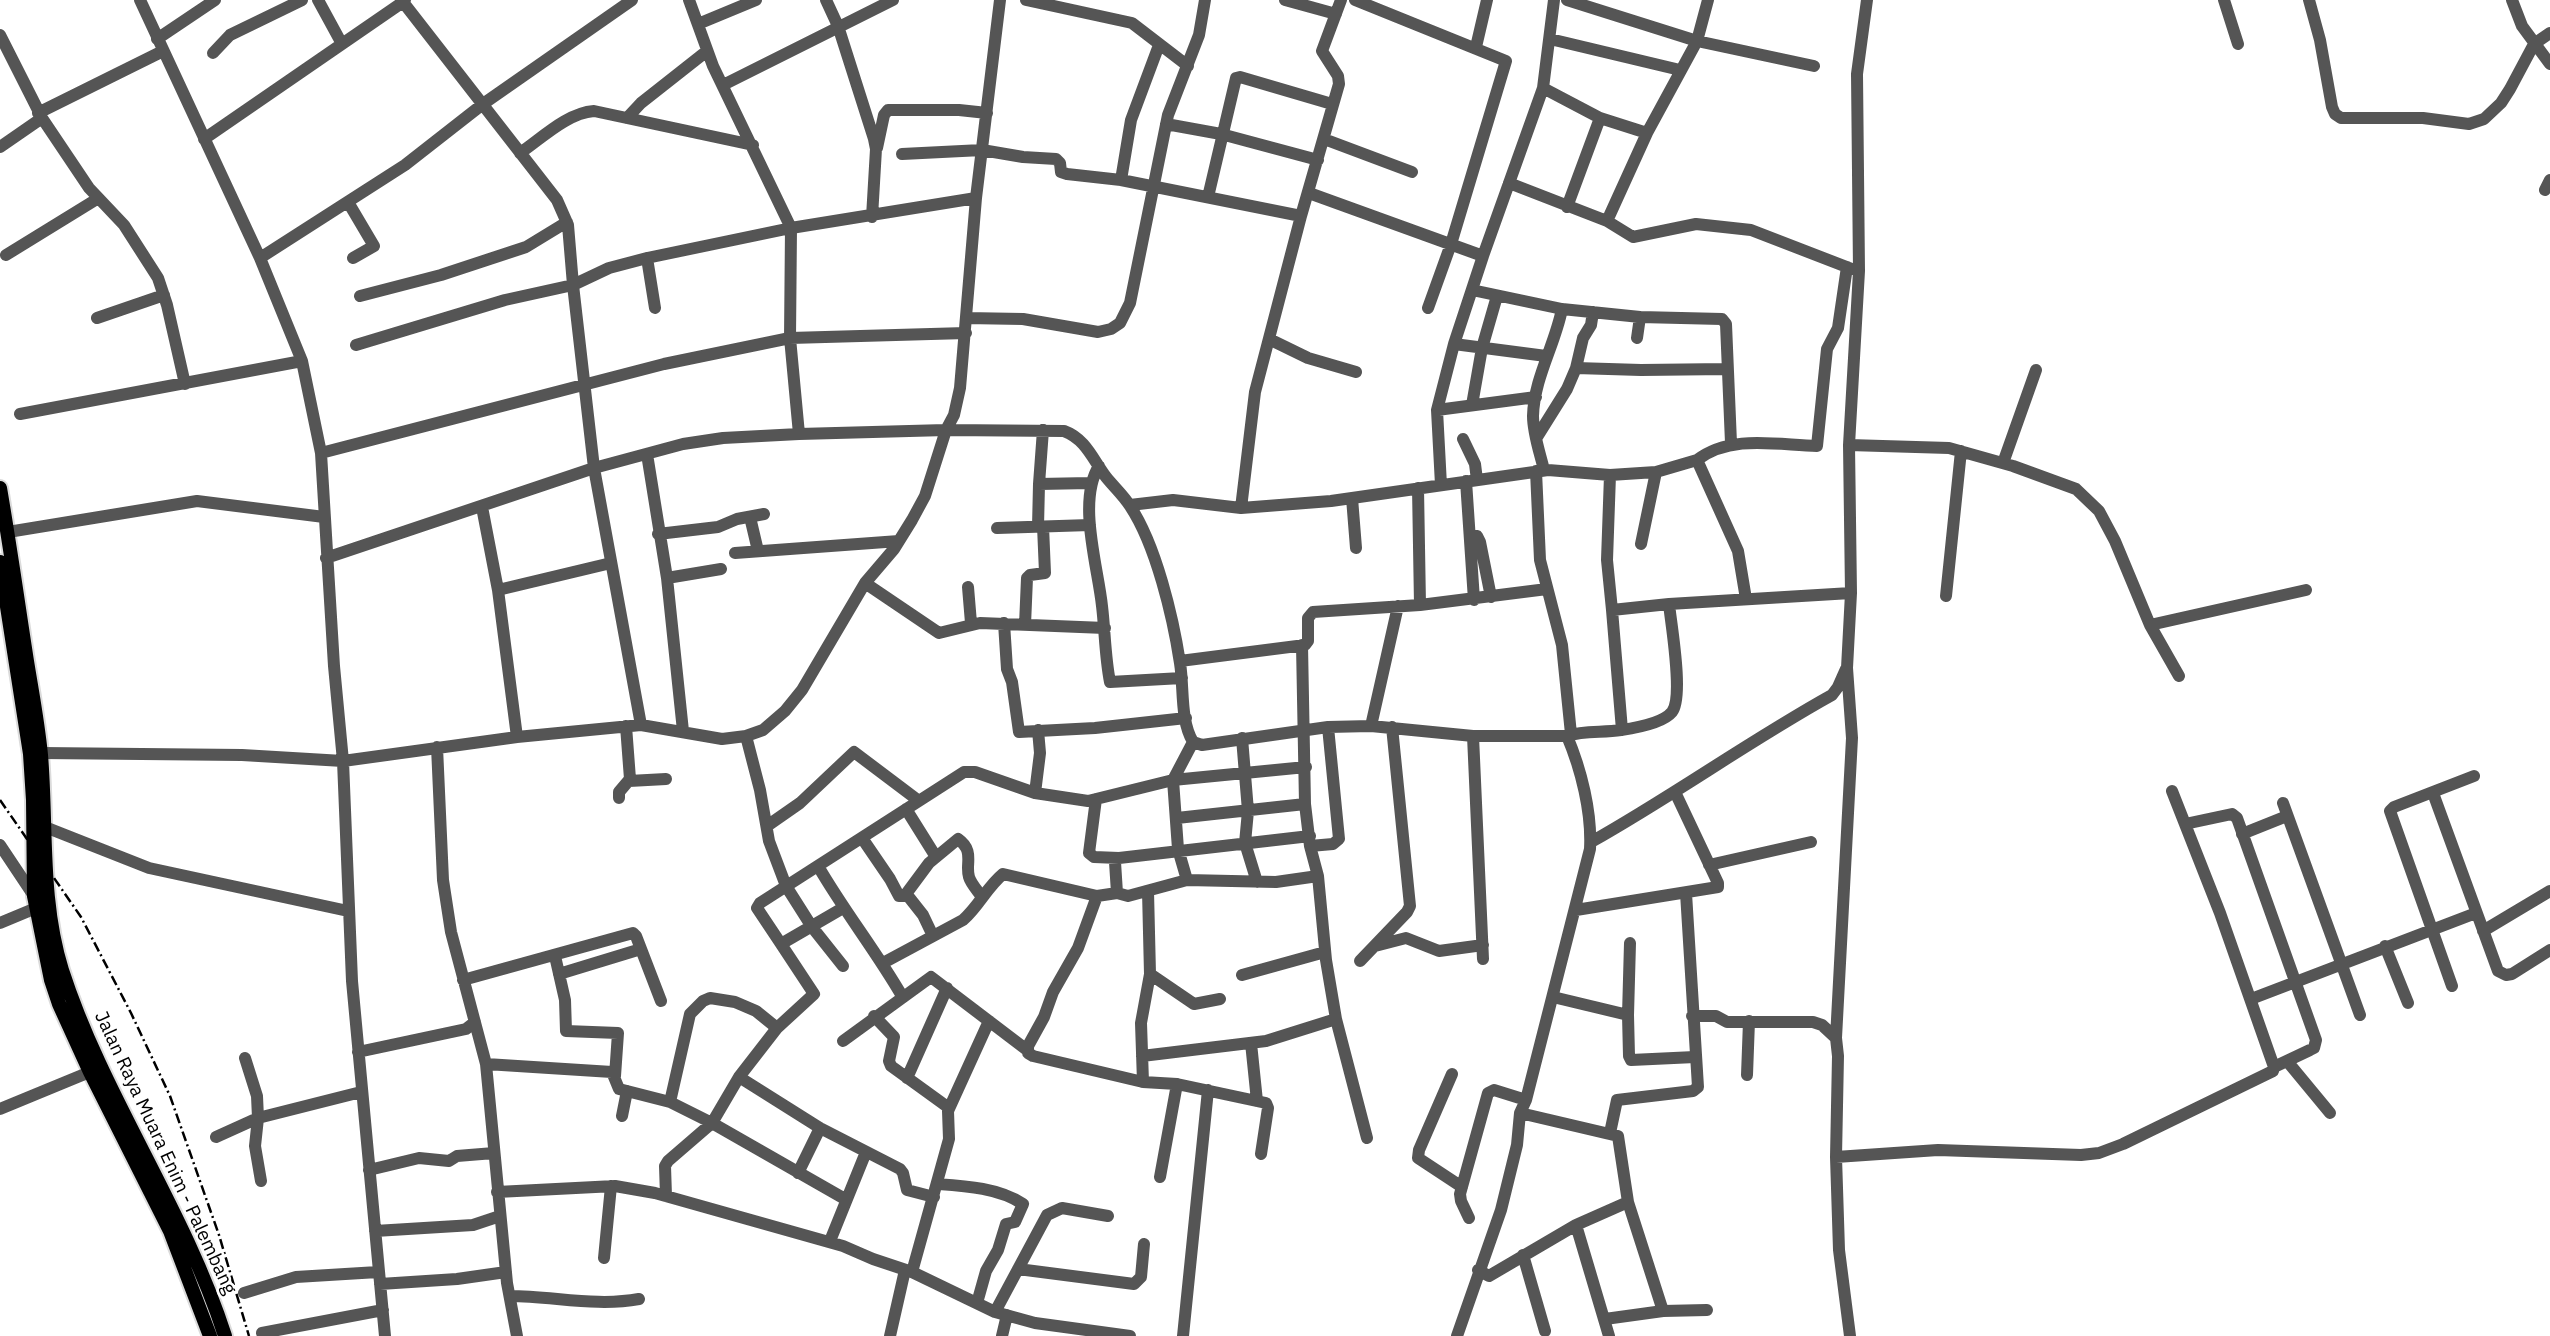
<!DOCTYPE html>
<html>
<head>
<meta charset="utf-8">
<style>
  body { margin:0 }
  canvas { display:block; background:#fff }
</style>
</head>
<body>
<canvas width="2550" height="1336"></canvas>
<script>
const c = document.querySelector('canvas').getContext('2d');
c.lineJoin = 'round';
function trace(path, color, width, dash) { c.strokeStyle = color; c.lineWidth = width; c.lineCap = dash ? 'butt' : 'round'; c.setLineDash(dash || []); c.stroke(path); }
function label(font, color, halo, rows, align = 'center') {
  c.font = font + ' "IBM Plex Sans",sans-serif'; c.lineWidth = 5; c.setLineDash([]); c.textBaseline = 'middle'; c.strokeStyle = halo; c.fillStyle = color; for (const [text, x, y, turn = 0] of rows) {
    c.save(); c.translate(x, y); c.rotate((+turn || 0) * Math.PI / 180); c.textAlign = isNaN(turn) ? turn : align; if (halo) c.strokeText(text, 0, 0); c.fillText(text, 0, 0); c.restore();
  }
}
const major = new Path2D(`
  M0,488C10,546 18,603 27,661C32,692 38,723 41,755C47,826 40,900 62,970C103,1097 184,1208 225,1336
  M0,562L30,754L33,800L34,896L51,980L59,1004L90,1072L170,1231L210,1336`);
trace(major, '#dbdbdb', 18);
trace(new Path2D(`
  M140,0L260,258L302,361L321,453L334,666L343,761L352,981L385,1336
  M318,0L342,44
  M405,0L403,2L557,200L568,225L573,285L594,468L641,725
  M689,0L713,66L791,228L790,338L799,434
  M826,0L838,26L874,139L876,149L872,217
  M1026,0L1132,23L1188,66
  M1285,0L1336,14
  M1355,0L1506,61L1451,244L1428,308
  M1567,0L1697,41L1814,66
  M2224,0L2238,44
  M2309,0L2320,40L2332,107L2335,114L2341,118H2423L2469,124L2484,119L2501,103L2510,89L2534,44L2550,33
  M2512,0L2522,26L2550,64
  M698,24L756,0
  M0,35L42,118L89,188L124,225L158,278L167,305L185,384
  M157,39L215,0
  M1550,39L1680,70
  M1476,47L1487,0
  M213,53L230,35L302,0
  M723,85L893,0
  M1543,88L1600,118L1647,133
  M38,113L163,51
  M627,118L641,103L707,51
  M1166,124L1221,134L1318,160
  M204,139L403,2
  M1324,139L1412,172
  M0,147L42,118
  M877,148L884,115L888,110H959L987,113
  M520,153C542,138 567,113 594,111L753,145
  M902,154L982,150L1023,157L1056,159L1060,163L1061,172L1067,174L1121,180L1301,216
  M1121,180L1131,120L1159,45
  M1509,183L1607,221L1633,237L1696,224L1751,230L1852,269
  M2545,190L2550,180
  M1309,193L1483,256
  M1208,197L1236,78L1240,77L1332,104
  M348,202L374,246L353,258
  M1567,207L1600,118
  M1607,221L1647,133L1697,41L1708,0
  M6,255L97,199
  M260,258L405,165L483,104L632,0
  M647,258L655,308
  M1472,290L1562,309L1640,317L1722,319L1726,324L1731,443
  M360,296L441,275L526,247L567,222
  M97,318L164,295
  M966,318L1023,319L1098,332L1111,329L1120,323L1130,303L1168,115L1199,35L1205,0
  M1637,338L1640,317
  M1269,339L1308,358L1356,372
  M1454,344L1546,356
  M356,345L505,300L573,285L609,268L647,258L791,228L976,198
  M1576,368L1583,338L1591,325L1593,312
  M1472,405L1482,348L1497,296
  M1437,410L1536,397
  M20,414L302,361
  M1043,430L1039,484L1090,483
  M1537,437L1567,389L1576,368L1641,370L1727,369
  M1463,439L1475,464L1477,480
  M1849,445L1949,448L2013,466L2076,489L2099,511L2115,541L2150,625L2179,676
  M321,453L664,364L790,338L966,333
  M647,454L667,578L683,731
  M2003,463L2036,370
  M1099,466C1077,501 1098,567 1102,606C1105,631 1105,657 1110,682L1182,678
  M1544,470C1540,453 1533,434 1533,416C1534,378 1555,345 1562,309
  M1536,471L1540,560L1562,645L1571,734
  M1610,475L1607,560L1612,610
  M1466,481L1474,600
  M1441,485L1437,410L1454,344L1483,256L1543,88L1554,0
  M1418,488L1420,605
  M1352,498L1356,548
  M1130,505L1173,500L1241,508L1331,501L1548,470L1610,475L1656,472L1697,460
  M482,507L498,590L517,737
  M1241,508L1255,392L1301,216L1339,84L1338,76L1322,51L1341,0
  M750,517L758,551
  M1038,527L1039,484
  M997,528L1090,525
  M8,532L197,501L324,517
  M658,534L718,527L737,519L764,514
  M1470,535L1477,536L1480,542L1491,597
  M1641,544L1656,472
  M735,553L899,541
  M326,558L594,468L683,444L723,438L799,434L946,430L1064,431C1086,439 1093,460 1106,477C1114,487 1124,496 1130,506C1156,545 1173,617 1180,663C1184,688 1180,720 1193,742L1202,745L1328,727L1371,726L1473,736H1567C1581,769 1592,812 1590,849L1526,1100L1520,1113L1517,1145L1501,1210L1457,1336
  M667,578L721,569
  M865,583L939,633L980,623L1105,628
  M968,587L971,623
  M498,590L611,563
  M1946,596L1961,451
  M1746,599L1738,551L1697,460C1731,434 1777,445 1817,446L1827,349L1838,328L1847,267
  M1004,623L1007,669L1012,682L1019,732L1095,728L1186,718
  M1025,625L1027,578L1030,575L1045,573L1043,526
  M2150,625L2306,590
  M1302,645L1305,804L1310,846L1318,876L1326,960L1336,1019L1367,1138
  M1180,661L1305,645L1308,641V618L1313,612L1420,605L1547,589
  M1371,726L1398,606
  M1622,730L1612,610L1669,604L1851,593
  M746,736L760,790L769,841L786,886L812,927L843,966
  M1473,736L1483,959
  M1567,736C1584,730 1603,733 1621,730C1635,728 1663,723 1672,712C1684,697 1671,624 1669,604
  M1242,738L1248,811L1245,843L1257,882
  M437,747L443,880L451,932L486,1064L507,1283L517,1336
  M41,753L242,755L343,761L517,737L641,725L722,739L746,736L763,730L785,711L802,690L865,583L894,549L912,520L925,496L946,430L954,415L960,388L976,198L1000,0
  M629,781L666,779
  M1035,793L1040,753L1038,730
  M2433,793L2498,971L2506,975L2512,974L2550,950
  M619,798V792L630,779L626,726
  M1096,799L1089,853L1094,857L1119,858L1310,836
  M2283,803L2360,1015
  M906,809L936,857
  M1177,818L1305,804
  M2185,824L2232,814L2237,818L2316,1040L2314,1048L2310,1050L2274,1067
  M767,826L800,803L854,752L919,801
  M45,827L149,868L348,911
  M2242,834L2287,816
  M862,838L890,879L899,896H908L923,915L933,936
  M1591,842C1673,796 1749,741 1832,695L1838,687L1846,669
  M0,845L34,896
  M1310,846L1333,844L1339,839L1328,727
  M1709,865L1811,842
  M818,866C844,911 876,951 902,996
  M1187,880L1178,849L1173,780L1193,742
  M1117,893L1115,862L1119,858
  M906,894L929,863L958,839C975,851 965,864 969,877C971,884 978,891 982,897
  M1097,896L1078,948L1053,992L1044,1017L1028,1046V1053L1033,1056L1143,1082L1177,1084L1266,1103L1268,1108L1261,1154
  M843,908L781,944L757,908L760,903L964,772H975L1035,793L1088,801L1173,780L1306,767
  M1576,910L1718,887V883L1675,792
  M0,923L36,908
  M2483,931L2550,891
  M1375,946L1406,938L1439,951L1483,945
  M2385,946L2408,1003
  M555,956L565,1000L566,1031L618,1033L615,1076
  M1360,961L1407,912L1410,906L1392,727
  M883,963L963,920C979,906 987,887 1003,874L1097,896L1117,893L1128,896L1187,880L1276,882L1318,876
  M559,974L641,949
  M1150,974L1194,1004L1220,999
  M1242,975L1325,952
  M463,980L633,933L636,936L661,1001
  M2452,986L2390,811L2394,807L2474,776
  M1553,997L1628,1015L1629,1056L1631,1060L1695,1057
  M2251,999L2476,913
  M1628,1015L1630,943
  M874,1016L894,1037L889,1061L891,1066L949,1108
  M1692,1016H1716L1727,1022H1813L1822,1025L1836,1038
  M843,1041L931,977L1027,1050
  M1251,1043L1257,1101
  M358,1052L466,1029L475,1022
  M1142,1056L1266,1041L1336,1019
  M245,1058L257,1096L258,1118L255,1146L261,1181
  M2287,1061L2330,1113
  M486,1064L612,1072L619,1089L670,1102L712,1123L845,1199
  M1452,1074L1419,1150L1418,1158L1462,1187
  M1747,1075L1749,1021
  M739,1077L820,1128L900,1169L903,1173L907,1190L934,1197
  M907,1078L947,988
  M1143,1082L1141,1023L1150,974L1148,891
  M670,1102L690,1014L703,1001L710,998L735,1002L756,1011L777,1028
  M0,1109L97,1069
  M622,1116L627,1091
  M1610,1133L1617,1100L1693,1091L1698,1087L1686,893
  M216,1137L258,1118L361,1092
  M1836,1157L1938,1150L2081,1155L2099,1153L2123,1144L2273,1071L2274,1067L2220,913L2172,791
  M369,1170L419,1158L449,1161L457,1156L494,1153
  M798,1173L820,1128
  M1160,1177L1177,1084
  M937,1184C966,1186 999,1188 1023,1204L1015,1222L1006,1224L998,1250L986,1271L977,1303
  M497,1192L615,1186L655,1193L843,1246L873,1259L912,1272L995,1312L1035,1323L1130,1336
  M666,1196L665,1166L668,1161L712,1123L739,1077L777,1028L814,994L781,944
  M1469,1218L1461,1201L1460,1194L1488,1093L1494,1090L1526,1100
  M1576,1225L1609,1336
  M375,1231L473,1225L500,1216
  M830,1241L866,1152
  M1523,1255L1545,1331
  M604,1258L611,1186
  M1018,1269L1134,1284L1141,1277L1144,1244
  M1478,1270L1489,1276L1576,1225L1628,1202L1618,1136L1520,1113
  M912,1272L949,1139L948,1111L989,1021
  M380,1284L457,1279L506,1272
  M244,1293L296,1277L378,1272
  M510,1296C553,1296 596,1307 639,1299
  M1663,1311L1707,1310
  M995,1312L1047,1215L1062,1208L1108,1216
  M1605,1319L1663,1311L1628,1202
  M262,1333L383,1310
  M890,1336L905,1270
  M1002,1336L1007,1315
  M1183,1336L1208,1090
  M1850,1336L1839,1250L1836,1157L1838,1056L1836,1038L1852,738L1847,668L1851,593L1849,445L1859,271L1857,74L1867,0`), '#555', 12);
trace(major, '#000', 14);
trace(new Path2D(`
  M0,800L81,917L131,1013L170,1096L219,1235L249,1336`), '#000', 2.5, [10, 3.5, 2, 3.5]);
label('19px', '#000', '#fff', [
  ["Jalan Raya Muara Enim - Palembang",165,1153,65]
]);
</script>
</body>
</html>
